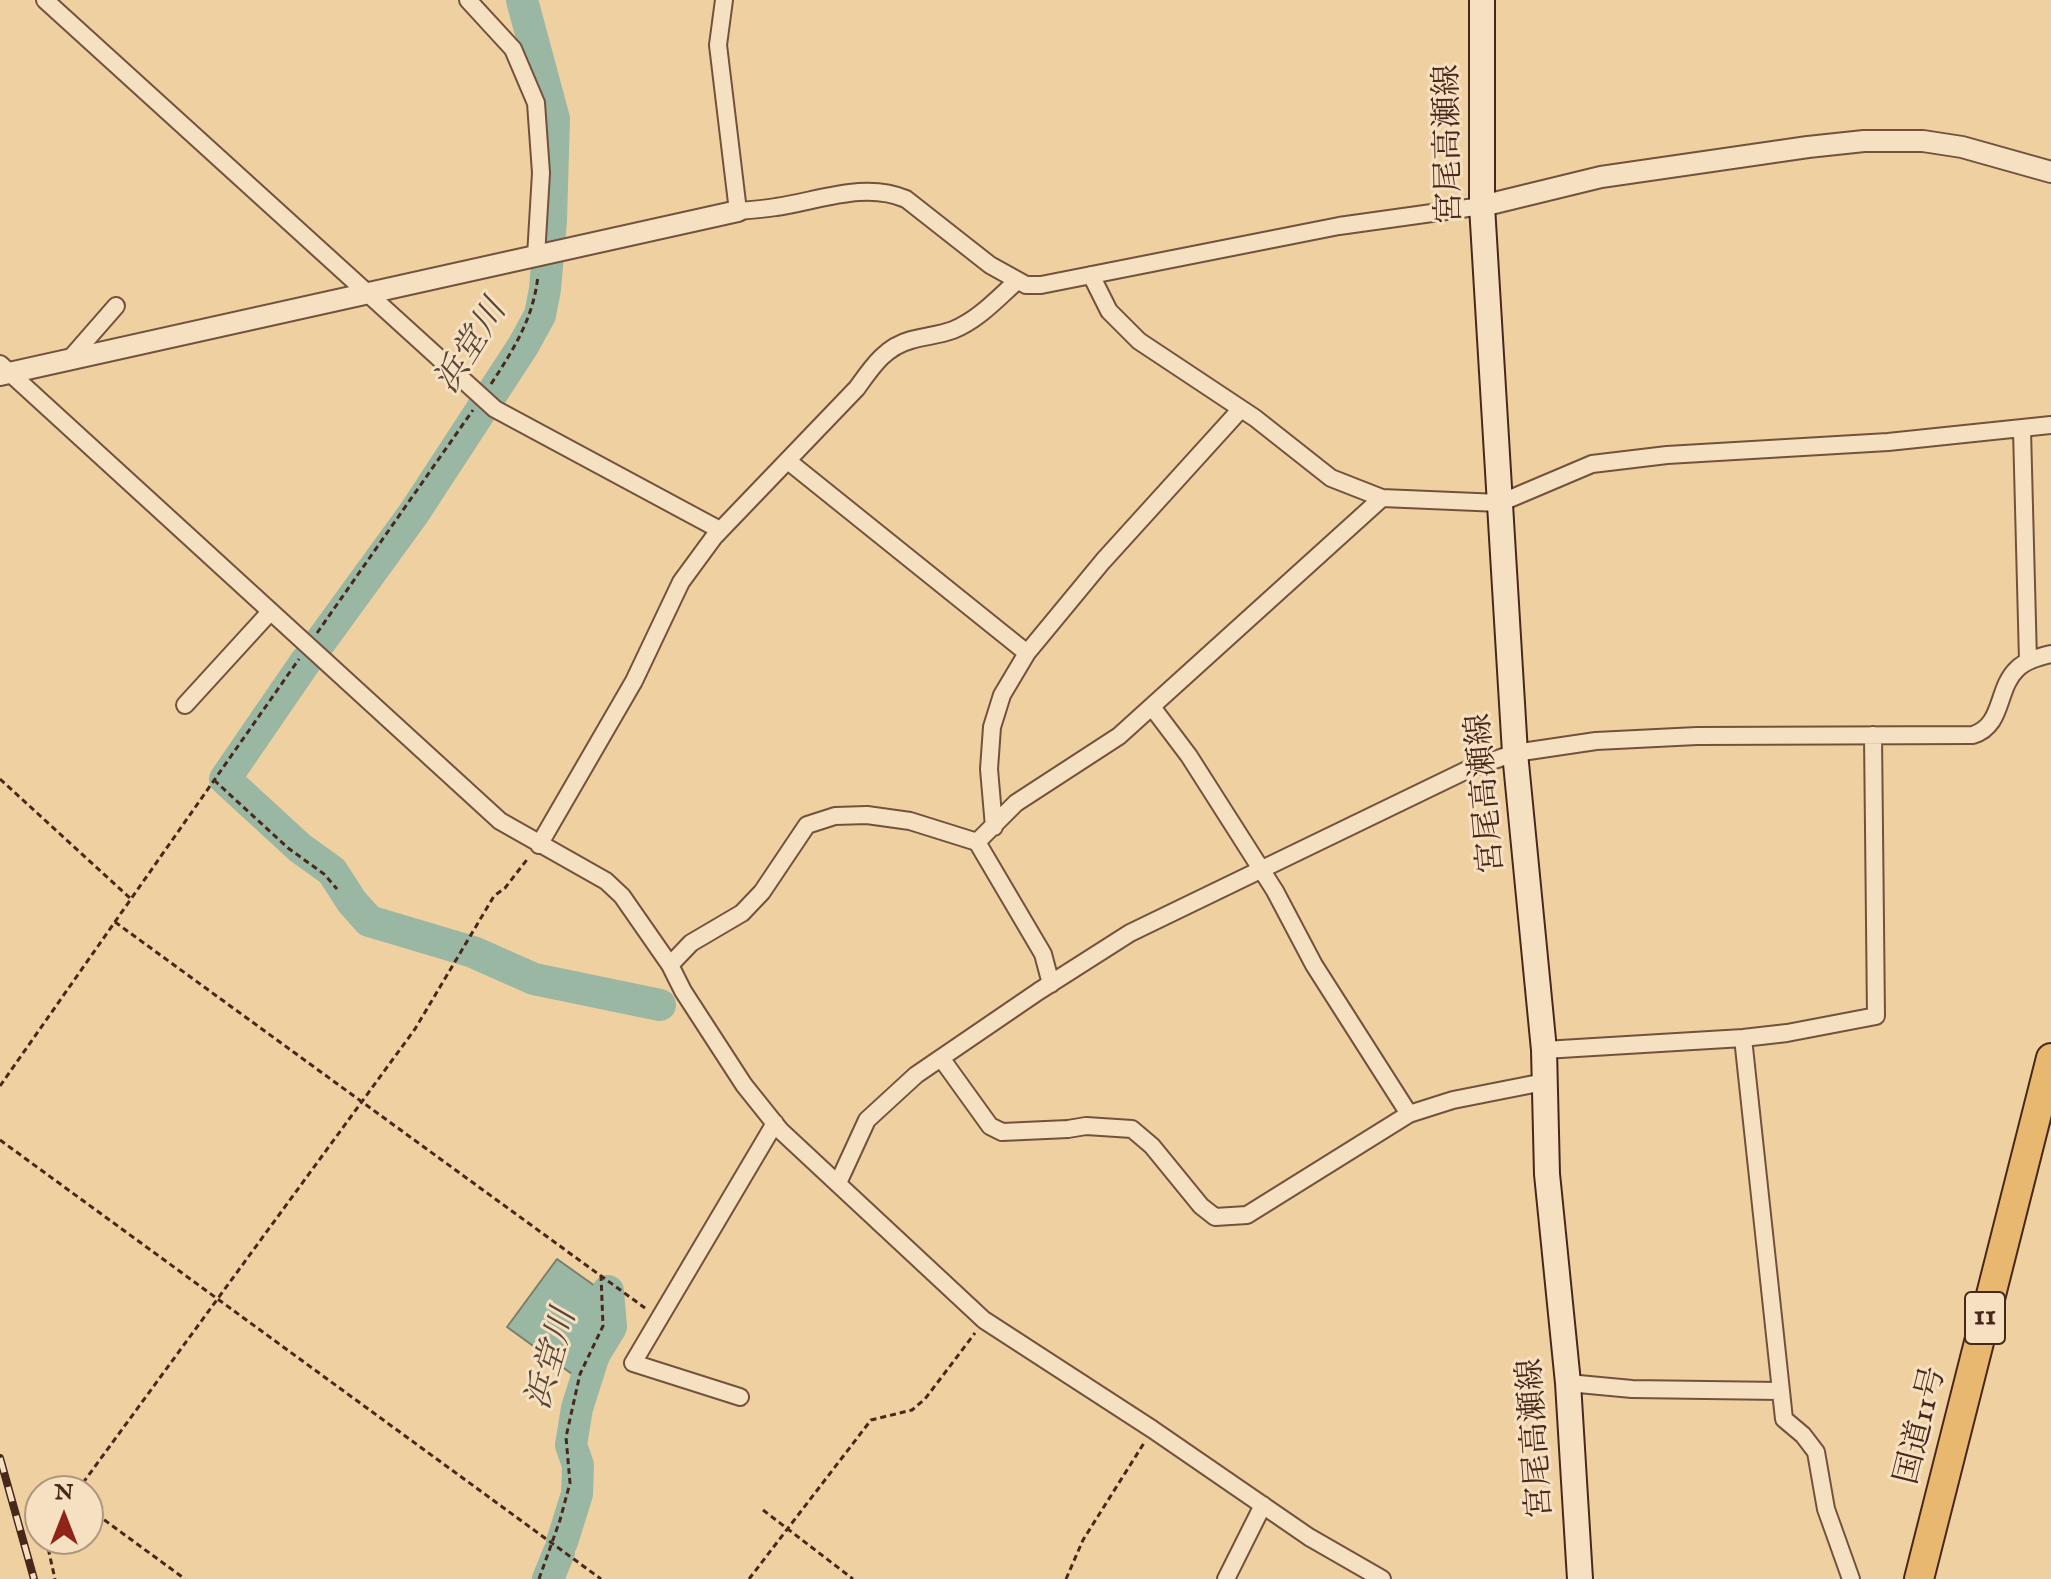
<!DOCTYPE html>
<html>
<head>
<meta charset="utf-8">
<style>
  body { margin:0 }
  #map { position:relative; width:2051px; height:1579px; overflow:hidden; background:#efd0a1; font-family:"IM FELL English",serif }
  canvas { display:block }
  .north { position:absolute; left:24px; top:1475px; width:80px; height:80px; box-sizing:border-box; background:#f5e0c2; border:2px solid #b09680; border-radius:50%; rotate:0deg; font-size:22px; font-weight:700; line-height:32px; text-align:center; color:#49281c }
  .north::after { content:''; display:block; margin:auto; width:28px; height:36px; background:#8f2418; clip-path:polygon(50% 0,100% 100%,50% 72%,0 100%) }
</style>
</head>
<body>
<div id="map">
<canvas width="2051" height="1579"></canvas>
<div class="north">N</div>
</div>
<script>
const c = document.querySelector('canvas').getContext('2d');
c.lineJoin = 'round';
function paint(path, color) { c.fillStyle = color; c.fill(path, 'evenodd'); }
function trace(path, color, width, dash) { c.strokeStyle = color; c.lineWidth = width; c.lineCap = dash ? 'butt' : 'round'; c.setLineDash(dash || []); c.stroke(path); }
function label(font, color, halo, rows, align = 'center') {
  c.font = font + ' "IM FELL English","Noto Serif JP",serif'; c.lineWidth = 6; c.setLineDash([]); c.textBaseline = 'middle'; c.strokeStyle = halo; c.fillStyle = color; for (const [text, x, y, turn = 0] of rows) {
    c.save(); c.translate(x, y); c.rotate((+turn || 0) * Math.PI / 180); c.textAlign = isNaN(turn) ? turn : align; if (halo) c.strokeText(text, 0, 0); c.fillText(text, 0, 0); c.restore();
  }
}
const water = new Path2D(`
  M557,1259L595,1286L596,1328L572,1374L507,1327Z`);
paint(water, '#9ab7a3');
trace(water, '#7a7e6d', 2);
trace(new Path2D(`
  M318,645L414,513L523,346L540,315L545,289L551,220L554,119L522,0
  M306,661L225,779L300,848L332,871L352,902L369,921L473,952L534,979L660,1005
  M562,1542L577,1494L578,1465L571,1445L577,1408L594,1355L611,1327L608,1291
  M548,1579L559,1552`), '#9ab7a3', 32);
const minor = new Path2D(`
  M45,0L495,409L720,530
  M468,0L513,49L536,103L541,173L536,256
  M724,0L718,45L738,211C751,210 764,209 776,207C818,201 865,181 906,199L990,265L1026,285H1041L1339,226L1482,206
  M1091,275L1109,311L1139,341L1255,418L1331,478L1382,498L1500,503L1592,464L1667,455L1888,442L2051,425
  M68,361L116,306
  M0,364L500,821L606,881L622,896L670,965L683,991L744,1085L780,1130L984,1320L1152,1429L1309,1537L1382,1579
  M2022,430L2028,661
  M788,461L1027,653
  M185,705L270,612
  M1152,707L1189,756L1275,891L1314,965L1409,1114
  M994,827L989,769L992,727L1002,695L1027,653L1103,561L1240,410
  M977,842L1016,803L1119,736L1382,498
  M539,845L634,681L681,582L714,537L857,388C872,367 885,347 911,340C925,336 940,335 953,330C978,320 997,299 1017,281
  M670,965L691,943L742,913L762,892L807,825L835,816L867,815L910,821L977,842L1043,954L1051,984
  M1743,1038L1784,1419L1803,1435L1816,1452L1826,1509L1851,1579
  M1544,1050L1743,1038L1787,1033L1876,1016L1873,735
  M941,1058L990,1126L1002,1132L1068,1129L1086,1126L1132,1129L1152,1146L1201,1206L1215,1217L1247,1215L1409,1114L1453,1100L1544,1082
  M838,1183L867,1120L916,1075L1039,991L1130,933L1471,768L1515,753L1596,741L1697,736L1973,735C2004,725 1996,689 2017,669C2026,660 2039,657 2051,654
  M1568,1383L1632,1389L1780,1391
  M740,1397L633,1363L775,1123
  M1226,1579L1263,1505`);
const tertiary = new Path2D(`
  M1482,206L1601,177L1808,147L1864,141H1923L1962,147L2051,172
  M0,375L738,211`);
const secondary = new Path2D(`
  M1482,0V206L1515,753L1544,1050L1547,1174L1568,1383L1580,1579`);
const trunk = new Path2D(`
  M1919,1579L2051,1058`);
trace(minor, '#72523d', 20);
trace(tertiary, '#72523d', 24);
trace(secondary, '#49281c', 28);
trace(trunk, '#49281c', 32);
trace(new Path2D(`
  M491,384C514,349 534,317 538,275
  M317,633L473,410
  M0,779L130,898
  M214,780L288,848L324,874L337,889
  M115,922L645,1308
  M0,1086L299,659
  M0,1140L601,1579
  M77,1491L415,1029L494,896L505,888L529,857
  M88,1508L185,1579
  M763,1510L853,1579
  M46,1539L55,1579
  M539,1579L560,1520L570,1483L566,1437L580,1374L603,1326L601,1275
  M749,1579L871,1420L912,1410L925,1399L975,1333
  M1066,1579L1083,1540L1144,1443`), '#49281c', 3, [6, 4]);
trace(minor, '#f5e0c2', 16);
trace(tertiary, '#f5e0c2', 20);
trace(secondary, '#f5e0c2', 24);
trace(trunk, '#e8b870', 28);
const rail = new Path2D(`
  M0,1458L34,1579`);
trace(rail, '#49281c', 8);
trace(rail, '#f5e0c2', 5, [15]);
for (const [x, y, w] of [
  [1985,1318,40]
]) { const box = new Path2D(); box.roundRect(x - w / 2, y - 26, w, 52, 6); c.fillStyle = '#f5e0c2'; c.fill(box); trace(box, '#49281c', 2); }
label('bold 30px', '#49281c', null, [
  ["11",1985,1318]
]);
label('32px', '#49281c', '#f5e0c2', [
  ["宮尾高瀬線",1451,144,-91],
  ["宮尾高瀬線",1488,793,-95],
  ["国道11号",1923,1426,-76],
  ["宮尾高瀬線",1538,1438,-94]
]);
label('italic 34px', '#594537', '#f5e0c2', [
  ["浜堂川",473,348,-58],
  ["浜堂川",554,1360,-74]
]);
</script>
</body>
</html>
